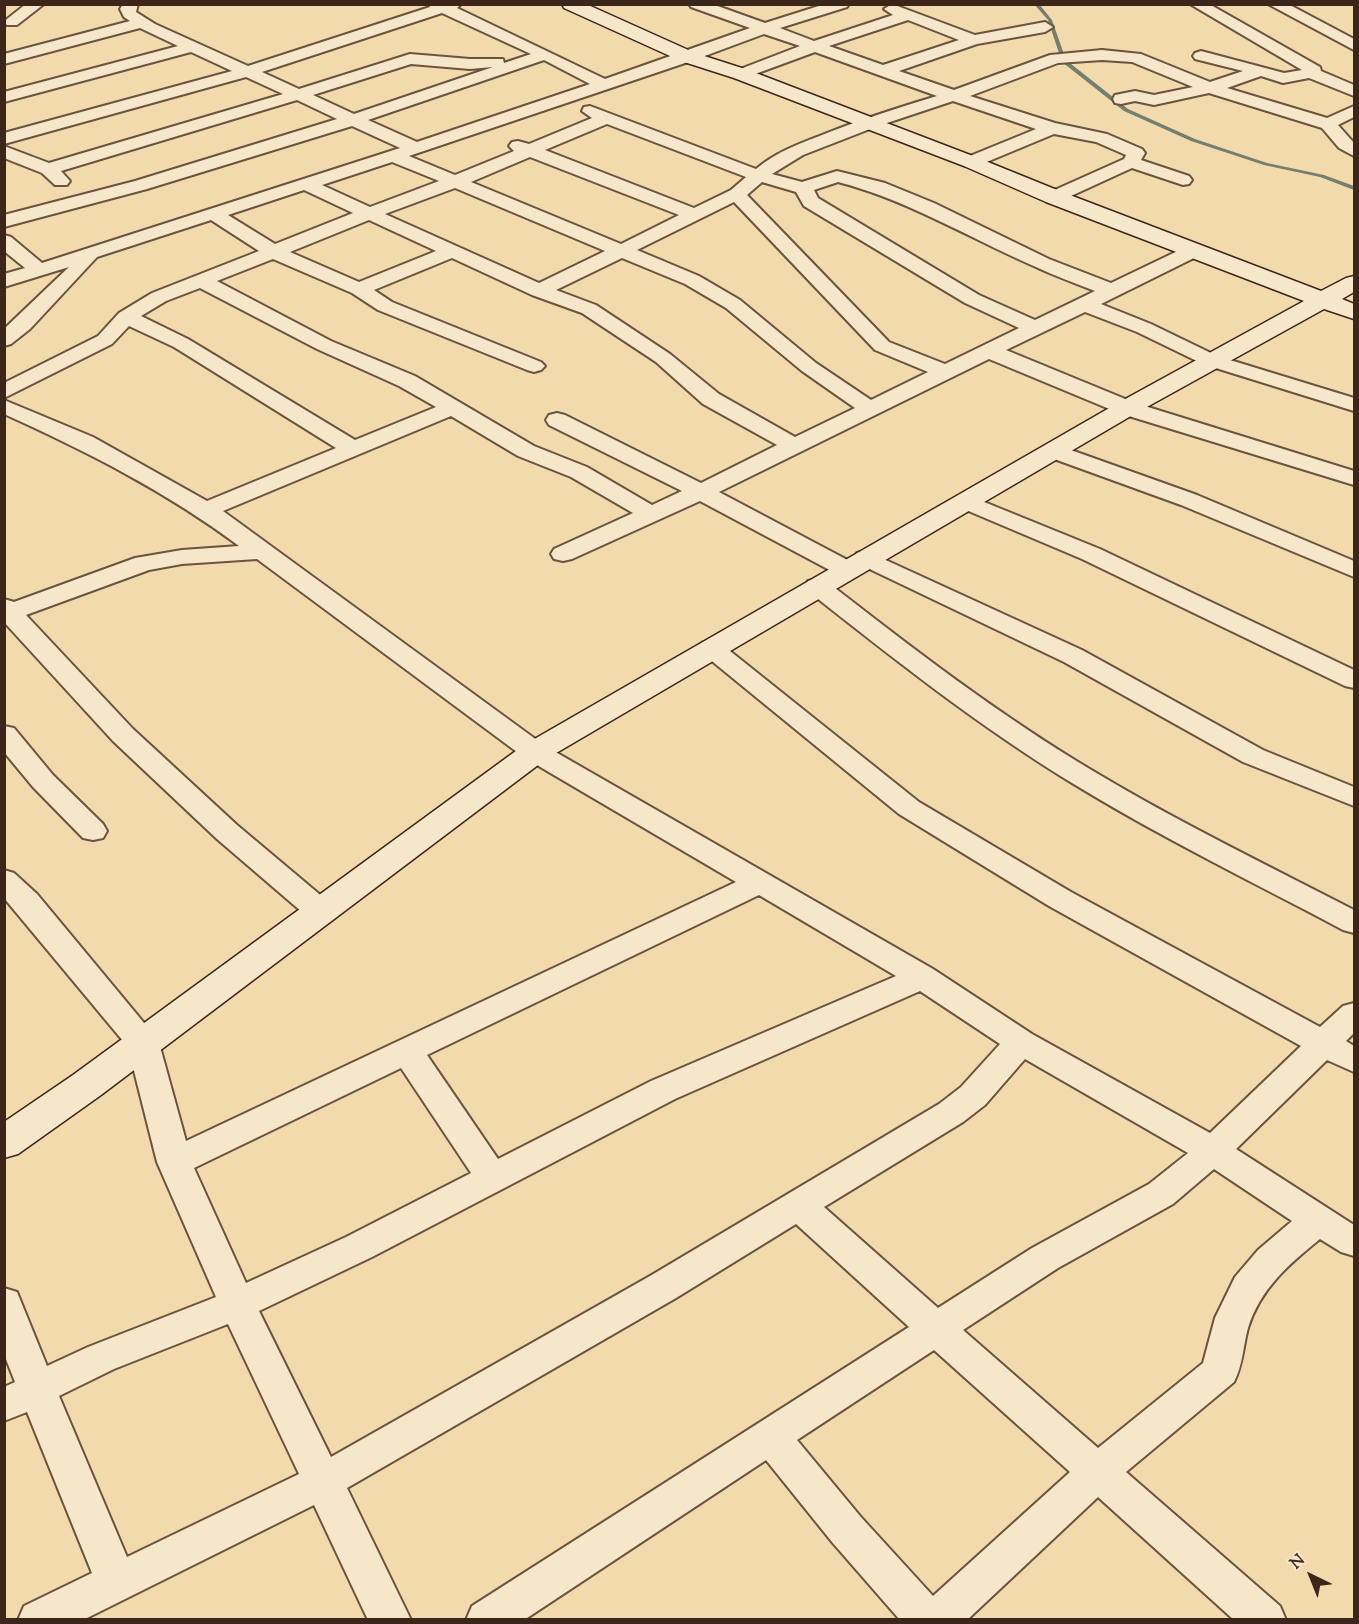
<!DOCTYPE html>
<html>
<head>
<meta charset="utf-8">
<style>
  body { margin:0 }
  #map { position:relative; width:1359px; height:1624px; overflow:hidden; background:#f3daad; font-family:"Sorts Mill Goudy",serif }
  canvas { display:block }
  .frame { position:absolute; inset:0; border:6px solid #3c261a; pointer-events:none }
  .north { position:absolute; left:1281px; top:1546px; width:60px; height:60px; -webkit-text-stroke:4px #f7e7ca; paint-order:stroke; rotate:317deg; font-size:16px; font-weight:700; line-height:24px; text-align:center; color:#3c261a }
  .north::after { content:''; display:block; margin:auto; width:21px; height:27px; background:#3c261a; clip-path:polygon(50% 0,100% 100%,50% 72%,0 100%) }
</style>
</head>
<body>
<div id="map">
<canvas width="1359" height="1624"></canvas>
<div class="frame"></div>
<div class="north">N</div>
</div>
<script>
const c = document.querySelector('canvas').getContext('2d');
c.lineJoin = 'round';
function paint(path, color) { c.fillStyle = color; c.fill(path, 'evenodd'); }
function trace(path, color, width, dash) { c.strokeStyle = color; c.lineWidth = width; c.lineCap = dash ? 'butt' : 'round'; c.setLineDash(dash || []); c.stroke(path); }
paint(new Path2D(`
  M1034,4H1039L1052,20L1066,60L1128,109L1195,139L1267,163L1324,175L1354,186V190L1320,177L1264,165L1191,141L1124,111L1062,62L1048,20Z`), '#757f6f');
const street = new Path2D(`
  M26,4H44L17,25H7L4,22L7,19Z
  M123,4H138L136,12L155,24L248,66L430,7L429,4H461L457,8L605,79L750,28L691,7L689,4H712L765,23L825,4H849L847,7L780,28L814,41L893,15L884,9L892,4L975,35L1045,22L1053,27L1045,32L977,44L899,71L954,90L1050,55L1102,50L1141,54L1210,82L1243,71L1195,59L1193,56L1195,53L1201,51L1284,73L1302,70L1190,4H1209L1320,67L1321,71L1354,85V96L1309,78L1283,83L1261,76L1227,88L1327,118L1354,106V117L1338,125L1354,143V156L1339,148L1322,128L1209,93L1154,105L1135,101L1121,104L1115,103L1113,99L1115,95L1135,91L1154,95L1193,87L1132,62L1102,60L1058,63L970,96L1055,123L1107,134L1142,149L1145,153L1141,160L1189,176L1192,180L1189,184L1183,185L1132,168L1060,201H1048L1045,197L1048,193L1124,159L1126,155L1096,142L1054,134L977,166H965L962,162L965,158L1036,129L953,101L875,127L803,155L772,174L802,182L837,171L885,183L934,203L1049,259L1111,283L1186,247H1200L1203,251L1200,255L1101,304L1151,324L1217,356L1354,398V411L1203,364L1137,332L1085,312L1006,350L1135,403L1354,471V485L1119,413L989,359L719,492L855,564L858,569L855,574L846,576L837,574L700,501L572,559L563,561L554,559L551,554L554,549L633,513L571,477L518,456L451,416L223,511L545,746L933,969L1032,1034L1210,1133L1301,1046L1049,906L899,814L702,653L698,648L702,643L711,640L720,643L919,802L1071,892L1320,1027L1343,1006L1354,1003V1033L1346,1041L1354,1046V1072L1327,1060L1236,1149L1354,1225V1256L1341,1252L1320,1239C1289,1264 1260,1289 1248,1328C1243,1346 1243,1365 1234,1382L1126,1472L1280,1606L1286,1620H1234L1098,1497L967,1620H900L832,1542L766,1460L524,1620H466L472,1606L909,1327L796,1224L676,1298L347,1488L411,1620H368L314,1505L83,1620H18L24,1606L92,1573L27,1412L4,1421V1387L15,1382L4,1354V1288L17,1292L47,1366L88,1347L216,1297L157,1162L128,1047L4,898V870L14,873L37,894L154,1035L159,1043L186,1141L736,882L525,758L257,559L182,564L149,570L26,615L133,729L237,825L331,904L335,911L331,918L320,921L309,918L217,839L113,741L4,622V599L14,602L135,558L182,550L239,546C167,492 86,451 4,414V400L93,437L207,501L336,448L174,347L129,326L112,344L4,398V383L98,336L119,313L152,293L259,251L211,220L97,257L30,329L11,344L4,346V329L69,267L4,287V274L25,268L4,251V235L11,237L42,263L400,148L352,126L147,189L4,227V215L135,181L337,119L297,100L61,171L70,181L67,185H55L42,173L4,158V146L49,163L283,94L246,77L4,144V133L232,71L191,52L4,102V92L178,46L140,28L4,64V54L130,21L124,17L120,9ZM442,13L531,54L504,63L503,59H470L410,54L299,89L262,72ZM908,20L959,40L883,65L829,46ZM764,34L800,46L735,71L733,74L735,77H747L815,52L937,96C900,107 863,119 827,133C802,143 777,151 756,169L590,106L584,107L582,111L592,118L529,144L518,141L512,142L509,146L514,151L455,175L409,156L694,60ZM544,60L590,84L417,142L368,120ZM411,64L470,69L493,67L354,114L313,95ZM607,124L746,177L731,190L694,208L545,150ZM530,157L679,215L621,244L471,182ZM392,162L439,181L370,207L322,185ZM762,182L796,192L804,206L965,303L1019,328L945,364L889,342L747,195ZM838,182C908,200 969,238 1036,267C1055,276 1075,283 1095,291L1035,320L979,295L818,198L814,190ZM455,188L605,251L539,283L385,214ZM304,190L353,213L275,244L228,215ZM734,202L875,350L928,372L871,400L816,363L740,300L699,276L637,250ZM369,220L436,251L359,282L290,252ZM452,258L532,295L582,313L656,362L703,404L777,445L701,483L565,415L557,413L549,415L546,420L549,425L682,491L652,505L587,467L534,446L415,376L331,341L217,281L273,259L352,293L378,310L527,370L534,372L541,370L545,366L541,362L392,302L374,290ZM622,258L685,284L726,308L802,371L855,408L795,437L719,394L670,354L596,305L556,290ZM200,288L317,349L399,386L436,407L355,440L188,339L141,316L166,301ZM759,895L896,976L651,1081L498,1159L427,1055ZM920,991L1000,1044L961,1087L939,1104L650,1276L331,1457L259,1311L372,1257L675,1099ZM1025,1059L1188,1153L1149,1184L1032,1248L938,1308L824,1207L963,1122L985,1105ZM401,1068L471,1173L346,1237L246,1283L194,1168ZM1214,1169L1292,1221L1258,1250L1235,1277L1215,1318L1203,1363L1098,1448L963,1330L1058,1268L1173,1204ZM228,1324L299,1474L127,1557L59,1396L114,1369ZM934,1350L1070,1472L933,1596L860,1516L797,1440Z
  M1268,4H1288L1354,39V50Z
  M1054,444L1197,495L1354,561V577L1181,505L1046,456L1043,451L1046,446Z
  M967,495L1100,549L1354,670V688L1345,686L1082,559L959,507L955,502L959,497Z
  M866,551L1082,650L1263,750L1354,787V806L1243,762L1064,662L857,563L854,558L857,553Z
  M817,579L826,581C912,648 999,715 1093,771C1178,822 1267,865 1354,910V933L1343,930C1253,882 1160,837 1072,783C979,726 894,659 808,591L805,586L808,581Z
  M4,726L14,728L53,775L103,824L107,831L103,838L93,840L83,838L33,787L4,752Z`);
const secondary = new Path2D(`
  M562,4H586L695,53L748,70L978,158L1062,192L1321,291L1346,278L1354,276V292L1342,299L1354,304V319L1324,309L1136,413L546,759L101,1095L18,1154L4,1158V1122L73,1075L524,745L1118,403L1304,301L1046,202L964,166L734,78L681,61L564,8Z`);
trace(street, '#6a533f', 4);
trace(secondary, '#3c261a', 3);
paint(street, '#f7e7ca');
paint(secondary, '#f7e7ca');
</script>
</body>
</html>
